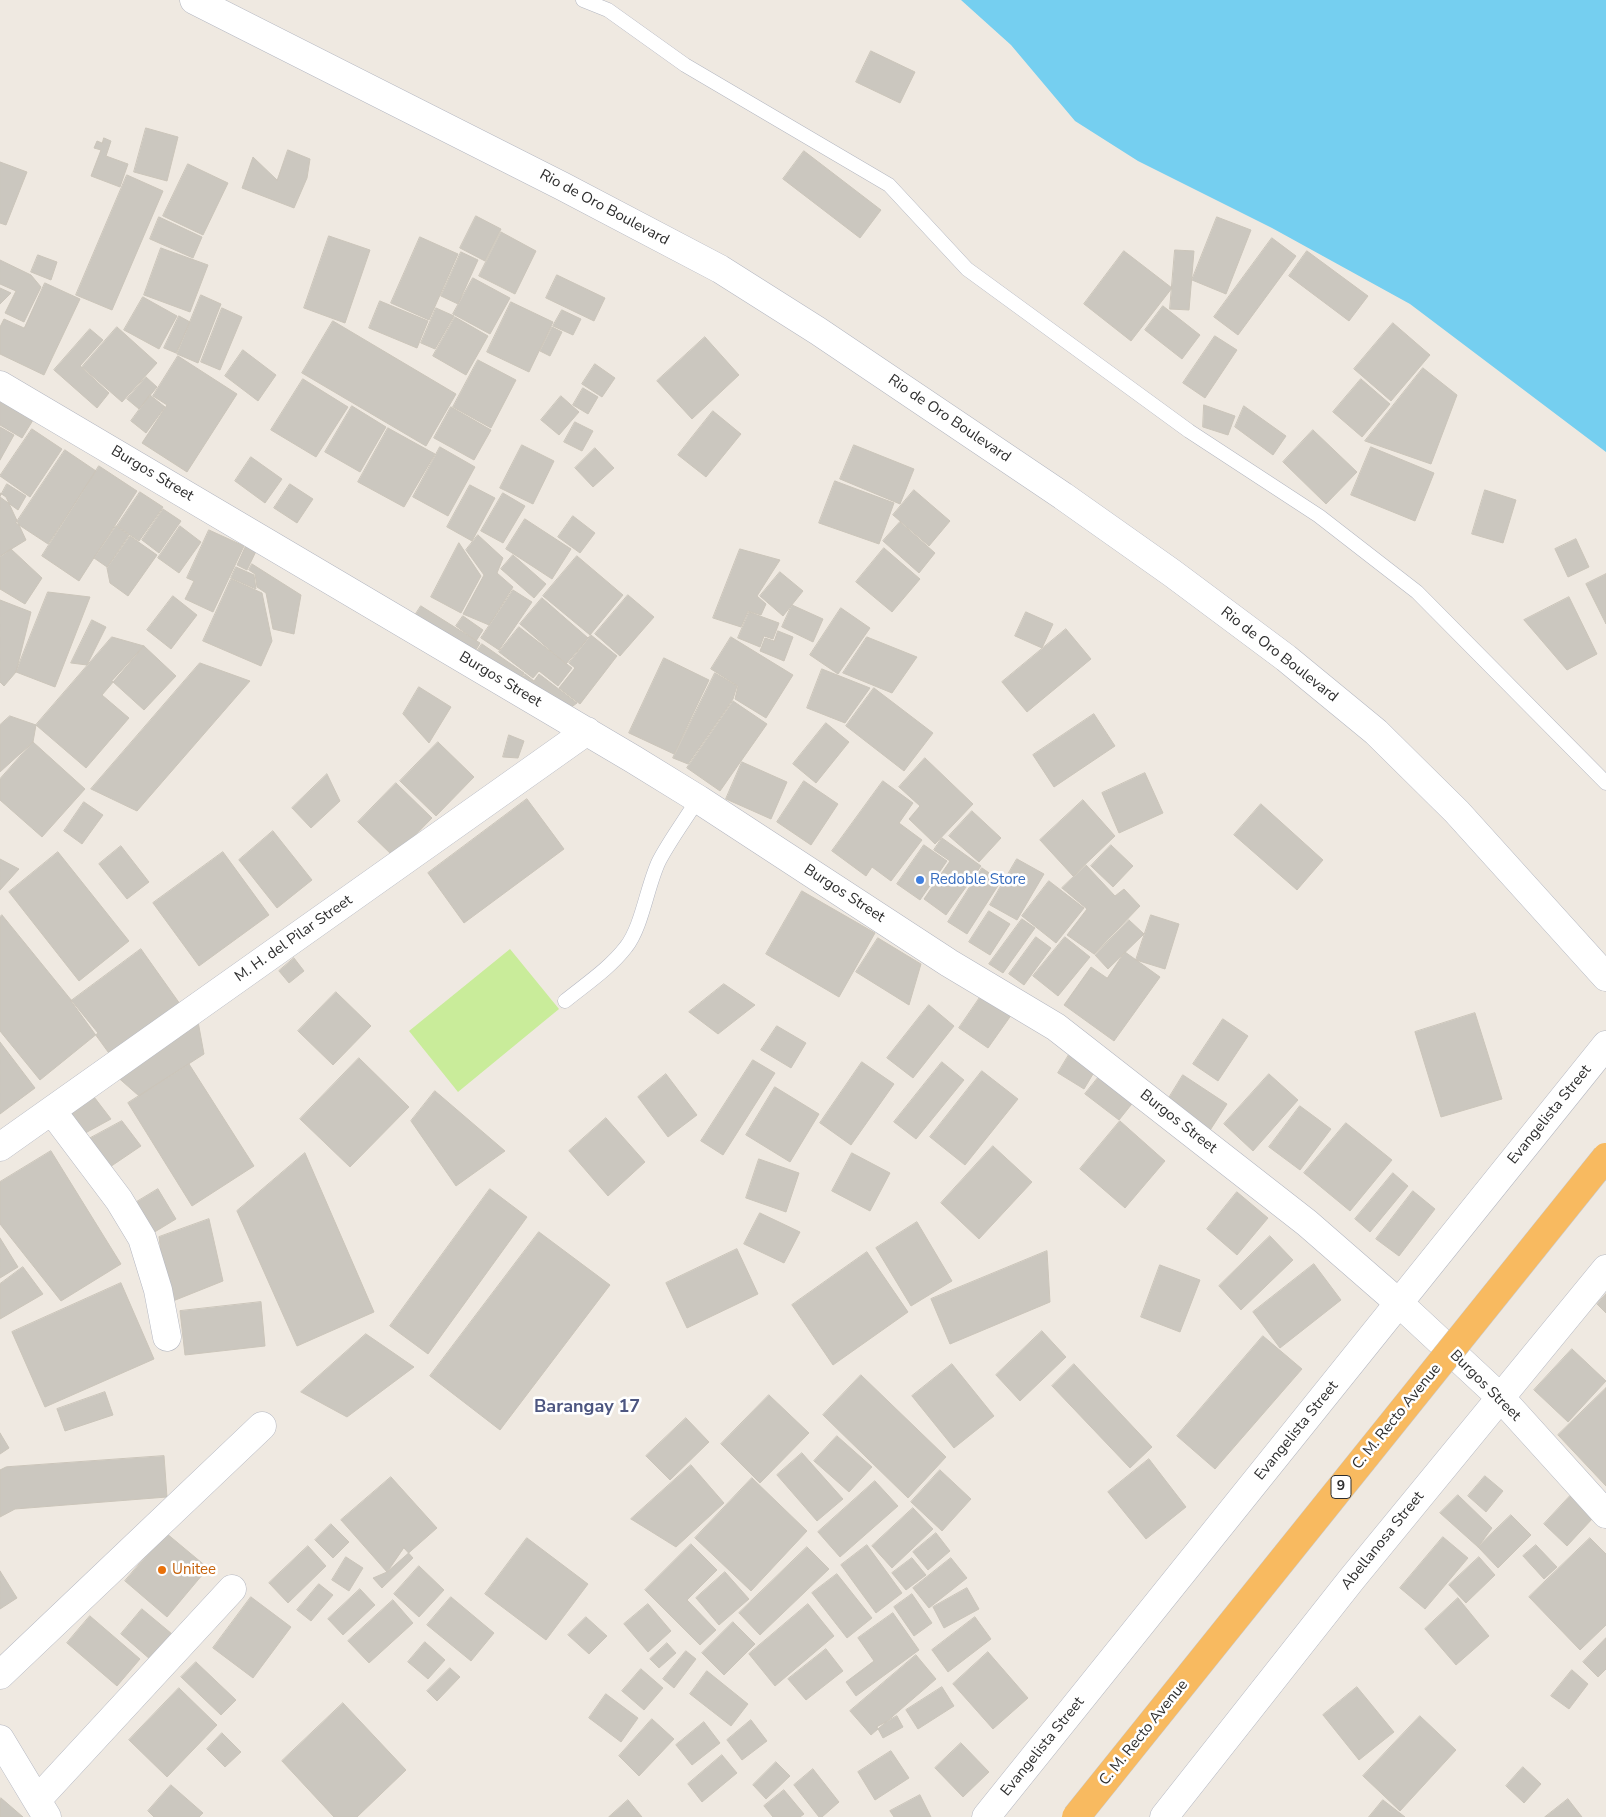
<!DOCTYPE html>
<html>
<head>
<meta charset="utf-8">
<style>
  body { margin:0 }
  canvas { display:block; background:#efe9e1 }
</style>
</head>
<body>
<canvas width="1606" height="1817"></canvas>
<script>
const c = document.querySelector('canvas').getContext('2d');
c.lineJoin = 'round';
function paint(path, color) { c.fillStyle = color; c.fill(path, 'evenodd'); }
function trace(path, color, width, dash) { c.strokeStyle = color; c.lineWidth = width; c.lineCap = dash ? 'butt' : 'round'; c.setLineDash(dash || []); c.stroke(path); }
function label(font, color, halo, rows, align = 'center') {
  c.font = font + ' "Nunito Sans",sans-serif'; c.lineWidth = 5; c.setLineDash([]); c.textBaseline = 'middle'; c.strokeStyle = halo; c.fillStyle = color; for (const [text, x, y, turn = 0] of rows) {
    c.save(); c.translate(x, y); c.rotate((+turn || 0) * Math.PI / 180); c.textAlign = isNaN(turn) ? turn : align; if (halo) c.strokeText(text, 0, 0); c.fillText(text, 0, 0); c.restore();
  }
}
paint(new Path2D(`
  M510,949L559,1009L458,1092L409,1031Z`), '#c9ec9a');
paint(new Path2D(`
  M961,0H1606V452L1410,304L1272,228L1138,161L1075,121L1011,45Z`), '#75cff0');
const building = new Path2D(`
  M871,51L915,72L900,103L856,82Z
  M146,128L178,137L167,181L134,172Z
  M104,138L111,141L106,156L128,164L120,187L91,176L101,150L94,148L97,141L102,143Z
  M288,150L310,159L307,178L294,208L242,188L253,157L277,180Z
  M804,151L881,210L860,238L783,179Z
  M0,162L27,172L6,225L0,223Z
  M188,164L228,183L203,235L163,216Z
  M127,175L163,191L112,310L76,295Z
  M476,216L501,229L485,261L460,248Z
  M159,217L202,237L193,258L150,239Z
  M1217,217L1251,230L1226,294L1192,280Z
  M501,232L536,251L515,294L479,276Z
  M329,236L370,250L345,323L304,308Z
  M420,237L458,254L429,320L391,303Z
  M1272,238L1296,256L1238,335L1214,317Z
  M161,248L208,265L190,312L144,295Z
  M1175,250L1194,251L1189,310L1170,309Z
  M1124,251L1172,288L1131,341L1084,304Z
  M1307,251L1368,296L1349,321L1289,276Z
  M461,252L478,260L458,304L441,296Z
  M38,255L57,262L51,280L31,272Z
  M0,260L31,275L41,287L24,322L5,313L16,291L0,284Z
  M557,275L605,298L594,321L546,298Z
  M473,278L510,298L490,334L453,314Z
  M45,283L80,299L44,375L0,354V327L4,319L24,328Z
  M0,288L11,293L0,304Z
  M201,295L221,304L198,363L177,354Z
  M143,297L177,316L159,349L124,330Z
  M380,301L428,321L417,348L369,328Z
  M511,302L553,322L529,372L487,352Z
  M1163,306L1200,335L1182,359L1145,330Z
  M222,308L242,317L220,370L201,362Z
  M436,308L454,316L435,349L421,343Z
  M562,310L581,319L573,335L553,326Z
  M179,316L190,322L176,353L164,348Z
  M455,317L488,336L466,375L433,356Z
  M333,321L456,394L426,446L302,373Z
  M1393,323L1430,355L1391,401L1354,369Z
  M117,327L157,363L122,402L82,367Z
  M552,327L562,332L550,356L540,351Z
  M90,329L103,340L80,366L109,393L97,408L54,370Z
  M1215,336L1237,350L1205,398L1183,383Z
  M705,337L739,375L692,419L657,381Z
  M243,350L276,375L258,401L225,376Z
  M178,356L237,394L187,472L142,443L167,405L153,396Z
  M478,360L516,380L491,428L453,407Z
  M595,364L615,378L602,397L582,384Z
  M1423,368L1457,395L1431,464L1365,441Z
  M146,377L157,387L139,409L127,399Z
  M303,379L348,407L316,457L271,430Z
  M1361,379L1390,404L1362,437L1333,412Z
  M0,388L38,412L22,438L0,425Z
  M583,388L598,397L588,414L573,405Z
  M150,395L165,407L146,433L131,421Z
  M561,396L579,412L559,435L541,420Z
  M1204,405L1235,416L1228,435L1203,427Z
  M352,406L386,427L360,472L325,452Z
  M1244,406L1286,436L1273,455L1235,427Z
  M451,407L491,430L474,460L434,438Z
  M713,411L741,434L706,477L678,455Z
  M575,422L593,431L582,451L564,442Z
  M0,427L14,435L0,460Z
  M388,428L435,454L404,507L358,482Z
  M32,429L62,449L30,497L0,476Z
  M1313,430L1357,472L1326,504L1283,462Z
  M522,445L554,461L533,504L500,488Z
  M854,445L914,469L900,504L840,479Z
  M440,447L475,467L448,516L413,497Z
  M1371,447L1434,473L1415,521L1351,495Z
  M595,448L614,468L593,487L575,468Z
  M65,450L96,471L48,544L16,523Z
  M251,457L282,479L265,503L235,481Z
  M99,466L137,491L79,581L42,556Z
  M835,481L894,503L879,544L819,523Z
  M7,484L26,496L18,510L0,497Z
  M290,484L313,499L297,523L274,508Z
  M470,485L495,498L472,541L447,527Z
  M914,490L950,521L929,546L893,515Z
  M1485,490L1516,500L1503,543L1472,534Z
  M140,492L163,507L139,541L117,526Z
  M0,493L6,497L26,540L0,556Z
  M503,493L525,506L503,543L481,531Z
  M163,509L181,521L159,553L142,540Z
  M573,516L595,533L580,553L558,537Z
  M525,519L571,549L552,579L506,549Z
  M900,522L935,553L919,573L883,541Z
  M116,526L129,535L107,567L94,558Z
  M180,526L201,542L179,573L158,558Z
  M209,530L244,546L213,612L185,599L194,581L187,578Z
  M478,535L503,558L497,573L513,587L489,625L463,614L484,575L466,550Z
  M130,536L157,555L128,596L110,583L107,568Z
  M1576,539L1589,567L1568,577L1555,549Z
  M260,543L247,570L237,565L246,545Z
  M459,543L481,576L461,613L431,597Z
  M884,548L920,579L892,612L856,582Z
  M11,549L42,578L25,604L0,589V557Z
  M740,549L780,560L757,596L766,604L761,615L748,611L741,627L713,618Z
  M513,555L546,584L534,598L501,569Z
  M577,556L623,595L590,635L543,596Z
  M252,564L301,595L294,634L273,629L266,593L257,587L255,574L249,570Z
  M236,567L254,575L256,589L231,578Z
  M780,572L803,591L783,616L760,596Z
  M1606,574V624L1586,584Z
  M231,579L262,593L272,641L261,666L203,641Z
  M513,590L532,602L499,650L481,638Z
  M48,592L90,597L55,687L16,672Z
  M628,595L654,617L620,656L595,634Z
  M173,596L197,615L171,649L147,630Z
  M1569,597L1597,654L1567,670L1524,620Z
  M542,598L588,638L566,664L520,624Z
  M0,600L31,612L16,672L4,686L0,682Z
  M792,605L823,619L813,642L782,627Z
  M421,606L480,643L471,658L412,620Z
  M841,608L870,628L838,674L810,655Z
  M749,612L779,623L773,639L764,636L760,647L738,638Z
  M1026,612L1053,624L1042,648L1015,636Z
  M463,616L483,630L476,641L456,626Z
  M92,620L106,627L87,665L71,663Z
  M519,627L572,668L558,686L539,671L533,678L499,652Z
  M1066,629L1091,659L1027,712L1002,682Z
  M778,631L793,637L784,661L760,651L765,638L774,641Z
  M591,635L617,656L580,704L559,688L575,668L569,663Z
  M112,637L144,646L102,695L129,718L86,768L36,725Z
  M731,637L793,675L766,718L735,699L738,686L711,669Z
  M867,637L917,657L892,693L843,673Z
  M482,644L524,673L518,686L471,660Z
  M144,646L176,676L144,710L112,681Z
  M664,658L709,680L674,754L629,733Z
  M200,663L250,681L137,811L91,789Z
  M822,669L870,688L845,723L807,708Z
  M715,673L737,686L733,699L688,764L673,758Z
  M525,674L534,681L539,674L577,703L562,714L519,688Z
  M419,687L451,707L429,743L403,714Z
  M874,688L933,733L904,771L846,726Z
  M733,701L767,724L720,791L687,768Z
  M1094,714L1115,746L1054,787L1033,755Z
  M10,716L36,725L33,742L0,772V725Z
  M826,723L849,742L816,783L793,764Z
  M509,735L524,741L518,758L503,757Z
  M33,742L85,789L42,837L0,800V779Z
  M438,742L474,777L436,816L400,781Z
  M925,758L973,804L935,844L909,819L920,806L899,787Z
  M742,762L787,782L771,819L726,799Z
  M1145,773L1163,813L1119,833L1102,793Z
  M327,774L340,801L311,828L292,808Z
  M804,781L838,804L811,845L777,822Z
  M883,781L913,803L899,823L922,840L891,881L872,867L866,876L832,851Z
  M396,783L432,818L394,857L358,822Z
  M527,799L564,849L464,923L428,873Z
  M1083,800L1115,836L1073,876L1040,840Z
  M84,802L103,815L82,844L64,831Z
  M1261,804L1323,860L1297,890L1234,835Z
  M972,811L1001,838L979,862L949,836Z
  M273,831L312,880L277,908L239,860Z
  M942,838L981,866L946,915L924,899L950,861L934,850Z
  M924,845L947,861L920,900L897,884Z
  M1111,845L1133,866L1113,887L1091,866Z
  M121,846L149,882L127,899L99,864Z
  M58,852L129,941L79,981L9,892Z
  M223,852L269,915L199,966L153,903Z
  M0,859L19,869L0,890Z
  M1017,859L1044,874L1017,920L990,905Z
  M1086,865L1115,896L1124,889L1140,906L1094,954L1067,935L1087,909L1062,888Z
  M982,868L1001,881L967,934L948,922Z
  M1049,881L1084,908L1056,943L1022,916Z
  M802,891L875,933L839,997L766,954Z
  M989,911L1010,924L990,955L969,942Z
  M2,915L98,1033L40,1080L0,1031V917Z
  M1151,915L1179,924L1165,969L1136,960Z
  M1022,919L1035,928L1003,973L989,964Z
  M1129,920L1144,934L1108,969L1095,955Z
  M1036,937L1051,948L1024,985L1009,974Z
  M1065,937L1090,957L1058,996L1033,976Z
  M878,938L921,964L909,1005L856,972Z
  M141,949L180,1004L111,1056L71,1001Z
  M1125,952L1160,977L1114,1041L1064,1005L1091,967L1107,978Z
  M294,958L304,971L289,983L279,971Z
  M724,984L755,1005L718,1034L689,1012Z
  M336,992L371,1026L333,1065L298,1031Z
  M983,993L1012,1014L988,1048L959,1028Z
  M929,1005L954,1026L913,1078L887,1058Z
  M1475,1013L1502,1099L1441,1117L1415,1032Z
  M197,1016L204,1054L139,1096L114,1074Z
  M1223,1019L1248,1036L1218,1081L1193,1064Z
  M777,1026L806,1043L791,1068L761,1050Z
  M0,1042L35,1088L0,1114Z
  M1070,1053L1096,1069L1084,1089L1058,1073Z
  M359,1058L409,1107L350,1167L300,1119Z
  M753,1060L775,1073L723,1155L701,1141Z
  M862,1062L894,1084L851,1145L820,1123Z
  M942,1062L964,1080L916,1139L894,1122Z
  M189,1064L254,1166L192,1206L128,1103Z
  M982,1071L1018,1099L965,1165L930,1137Z
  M666,1074L697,1115L668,1137L638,1097Z
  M1101,1074L1135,1100L1119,1120L1085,1094Z
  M1269,1074L1298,1100L1253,1151L1224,1124Z
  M1183,1075L1227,1104L1207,1135L1164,1106Z
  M775,1087L819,1114L790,1162L746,1135Z
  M435,1091L505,1151L456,1186L411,1121Z
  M91,1093L111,1119L78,1137L62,1112Z
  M1300,1106L1331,1129L1300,1170L1269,1147Z
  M606,1118L645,1162L608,1196L569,1151Z
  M122,1121L141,1146L107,1169L85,1141Z
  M1120,1121L1165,1161L1125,1208L1080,1169Z
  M1346,1123L1392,1160L1350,1211L1304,1173Z
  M993,1146L1032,1182L979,1239L941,1203Z
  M51,1151L121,1264L61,1301L0,1224V1182Z
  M305,1153L374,1312L297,1346L237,1211Z
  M852,1153L890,1173L870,1211L832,1191Z
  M759,1159L799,1173L786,1212L746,1198Z
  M1393,1173L1408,1186L1370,1232L1355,1219Z
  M158,1189L176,1219L148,1236L130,1206Z
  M490,1189L527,1217L428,1354L390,1326Z
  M1413,1191L1435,1209L1399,1256L1376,1239Z
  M1237,1192L1268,1218L1237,1255L1207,1229Z
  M760,1213L800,1232L784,1263L744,1244Z
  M209,1219L223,1281L168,1303L159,1237Z
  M917,1222L952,1281L911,1306L876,1248Z
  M539,1232L610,1285L500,1430L430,1376Z
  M1270,1236L1293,1260L1241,1310L1219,1286Z
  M0,1238L18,1267L0,1278Z
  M737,1249L758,1294L687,1328L666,1283Z
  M1047,1251L1050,1302L950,1344L931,1299Z
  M867,1252L908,1312L833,1365L792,1305Z
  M1314,1264L1341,1300L1280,1348L1253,1312Z
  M1160,1265L1200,1280L1180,1332L1141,1317Z
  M23,1267L43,1294L0,1319V1284Z
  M121,1283L154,1359L45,1407L12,1332Z
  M1606,1294V1313L1597,1304Z
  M261,1302L265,1346L185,1355L180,1311Z
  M1042,1331L1066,1357L1020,1401L996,1375Z
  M366,1334L414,1367L347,1417L301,1392Z
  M1263,1336L1302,1369L1215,1469L1177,1436Z
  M1572,1349L1606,1381L1568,1422L1534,1390Z
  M952,1364L994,1416L954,1448L912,1396Z
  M1074,1364L1152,1447L1130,1468L1052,1386Z
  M861,1375L946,1457L908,1498L823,1415Z
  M1606,1388V1486L1558,1435Z
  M105,1392L113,1415L65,1431L57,1409Z
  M769,1395L809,1433L760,1483L721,1444Z
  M686,1418L709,1442L670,1480L646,1456Z
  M0,1433L9,1448L0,1454Z
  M837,1436L872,1467L849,1492L814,1461Z
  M802,1453L843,1499L817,1521L777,1475Z
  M164,1456L167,1497L15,1509L0,1517V1470L6,1467Z
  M1149,1459L1186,1507L1146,1539L1108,1492Z
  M691,1465L724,1503L676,1547L631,1519Z
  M940,1470L971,1499L942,1531L911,1502Z
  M1485,1476L1503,1491L1486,1512L1468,1496Z
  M391,1477L437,1528L387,1572L341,1520Z
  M752,1478L807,1531L751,1591L695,1538Z
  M875,1481L898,1506L840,1557L818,1532Z
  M1458,1495L1492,1528L1478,1547L1440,1513Z
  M1570,1496L1593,1518L1567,1546L1544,1524Z
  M913,1508L933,1529L892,1568L872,1546Z
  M1511,1515L1531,1535L1498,1568L1478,1547Z
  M331,1524L349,1542L333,1558L315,1540Z
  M166,1533L208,1568L167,1617L125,1581Z
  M936,1533L950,1551L928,1570L913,1552Z
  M1443,1537L1468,1558L1425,1609L1400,1588Z
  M527,1538L588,1584L546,1640L485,1594Z
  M1590,1538L1606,1554V1625L1580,1650L1529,1597Z
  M691,1544L717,1570L687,1600L716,1630L700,1645L645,1590Z
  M867,1545L902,1593L876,1613L841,1565Z
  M1536,1545L1557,1567L1544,1579L1523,1556Z
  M308,1546L326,1566L288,1603L269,1583Z
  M807,1547L829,1569L760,1635L739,1613Z
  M404,1548L413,1558L382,1588L373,1578L387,1572Z
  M346,1557L363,1568L349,1591L332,1580Z
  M1479,1557L1495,1575L1466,1603L1449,1585Z
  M912,1558L926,1575L906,1590L892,1573Z
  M951,1558L967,1578L929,1608L913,1588Z
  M419,1566L444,1590L419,1617L394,1594Z
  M0,1571L17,1598L0,1609Z
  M725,1572L749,1599L719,1625L696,1598Z
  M837,1574L872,1618L847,1638L812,1593Z
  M319,1584L333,1595L311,1621L297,1610Z
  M967,1588L979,1609L944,1628L933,1607Z
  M360,1589L375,1605L343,1635L328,1619Z
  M912,1594L932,1623L914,1636L894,1607Z
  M251,1597L291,1627L253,1678L213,1648Z
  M451,1597L494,1633L471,1661L427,1625Z
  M1458,1598L1489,1636L1456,1665L1425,1629Z
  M393,1600L413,1623L369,1663L348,1641Z
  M648,1604L671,1631L648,1652L624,1624Z
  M808,1604L834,1636L775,1686L749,1654Z
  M142,1609L172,1634L151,1660L121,1634Z
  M893,1613L919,1650L856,1696L846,1682L874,1661L858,1638Z
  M90,1616L140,1659L117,1686L67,1643Z
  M586,1617L607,1636L589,1654L568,1635Z
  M975,1617L991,1639L948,1672L932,1650Z
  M733,1622L755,1644L724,1675L702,1653Z
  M1606,1638V1669L1598,1677L1583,1662Z
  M425,1642L445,1660L428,1679L408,1662Z
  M667,1643L676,1653L659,1668L650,1659Z
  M826,1649L843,1671L806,1700L788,1679Z
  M686,1651L696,1659L674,1688L663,1679Z
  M988,1652L1028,1698L993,1729L953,1684Z
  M916,1655L936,1679L871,1735L850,1711Z
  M196,1662L236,1700L221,1715L181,1677Z
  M450,1668L460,1677L437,1701L427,1691Z
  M641,1669L663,1688L644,1710L622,1691Z
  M1572,1670L1588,1684L1569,1709L1551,1696Z
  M707,1671L748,1704L731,1726L690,1694Z
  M942,1687L954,1706L918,1729L906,1710Z
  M1357,1687L1394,1732L1359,1760L1323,1715Z
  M179,1688L217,1725L167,1777L129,1740Z
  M606,1694L638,1718L621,1742L589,1718Z
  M343,1703L406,1770L357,1817H334L282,1761Z
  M897,1716L903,1727L883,1738L877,1727Z
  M1420,1716L1456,1750L1400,1811L1363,1776Z
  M652,1719L674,1739L639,1776L619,1756Z
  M751,1720L767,1741L742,1760L727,1740Z
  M704,1722L720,1743L692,1765L676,1745Z
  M222,1733L241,1752L225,1767L207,1749Z
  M961,1743L989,1772L963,1797L935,1768Z
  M891,1751L909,1778L875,1800L858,1772Z
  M722,1755L737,1773L702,1802L688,1784Z
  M776,1762L790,1776L766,1799L753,1785Z
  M1523,1767L1541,1784L1524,1803L1506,1786Z
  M813,1769L839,1802L822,1817H819L794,1785Z
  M171,1785L203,1813L199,1817H154L148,1811Z
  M784,1790L804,1814L800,1817H773L764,1806Z
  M920,1795L931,1817H894L890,1811Z
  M1,1798L23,1817H0V1799Z
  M1568,1799L1582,1817H1545Z
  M628,1800L642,1817H609Z
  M1383,1800L1405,1817H1369Z`);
paint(building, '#cbc7bf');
trace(building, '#cbc5ba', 1);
const service = new Path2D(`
  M583,0L608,10L685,65L889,185L967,269L1189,431L1319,516L1417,592L1606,783
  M565,1001C586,984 610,968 626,947C642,927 647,886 659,861C670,840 685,820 698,799`);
const minor = new Path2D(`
  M0,385L633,759L698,799L949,963L1056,1027L1307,1223L1400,1304
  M52,1111L119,1200L142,1238L158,1290L167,1337
  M0,1147L587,731
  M1500,1397L1606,1514
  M0,1675L262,1426
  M0,1739L47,1817
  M37,1800L232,1589`);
const tertiary = new Path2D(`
  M1400,1304L1500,1397
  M986,1817L1606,1045
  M1164,1817L1351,1580L1606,1269`);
const secondary = new Path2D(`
  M194,0L562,186L720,269L818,331L1063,496L1172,573L1286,658L1376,732L1457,812L1606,977`);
trace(service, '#b4b7c1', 15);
trace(minor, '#b4b7c1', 29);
trace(tertiary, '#b4b7c1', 29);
trace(secondary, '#b4b7c1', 29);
trace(service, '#fff', 14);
trace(minor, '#fff', 28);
trace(tertiary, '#fff', 28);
trace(secondary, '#fff', 28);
const trunkBridge = new Path2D(`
  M1076,1817L1606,1157`);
trace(trunkBridge, '#c9c9c9', 29, []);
trace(trunkBridge, '#f8ba60', 28);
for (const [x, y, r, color] of [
  [920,880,5,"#3f7fe0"],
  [162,1570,5,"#e8710a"]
]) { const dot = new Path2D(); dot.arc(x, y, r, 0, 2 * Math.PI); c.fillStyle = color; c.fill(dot); trace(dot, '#fff', 2); }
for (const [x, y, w] of [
  [1341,1487,20]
]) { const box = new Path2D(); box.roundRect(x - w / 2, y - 11.5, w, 23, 4); c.fillStyle = '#fff'; c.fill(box); trace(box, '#2e2e2e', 1); }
label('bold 14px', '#2e2e2e', null, [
  ["9",1341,1487]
]);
label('15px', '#2e2e2e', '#fff', [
  ["Rio de Oro Boulevard",604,208,28],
  ["Rio de Oro Boulevard",949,419,34],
  ["Burgos Street",152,474,31],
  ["Rio de Oro Boulevard",1279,655,38],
  ["Burgos Street",500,680,31],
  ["Burgos Street",844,894,33],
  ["M. H. del Pilar Street",294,939,-35],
  ["Evangelista Street",1550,1115,-51],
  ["Burgos Street",1178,1122,38],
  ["Burgos Street",1485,1386,45],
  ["C. M. Recto Avenue",1397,1417,-51],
  ["Evangelista Street",1297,1431,-51],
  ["Abellanosa Street",1383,1541,-51],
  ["C. M. Recto Avenue",1144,1733,-51],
  ["Evangelista Street",1043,1747,-51]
]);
label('15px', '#366cbe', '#fff', [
  ["Redoble Store",930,880]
], 'left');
label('15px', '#c56008', '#fff', [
  ["Unitee",172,1570]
], 'left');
label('bold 18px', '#4d5680', '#fff', [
  ["Barangay 17",587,1408]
]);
</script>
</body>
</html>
